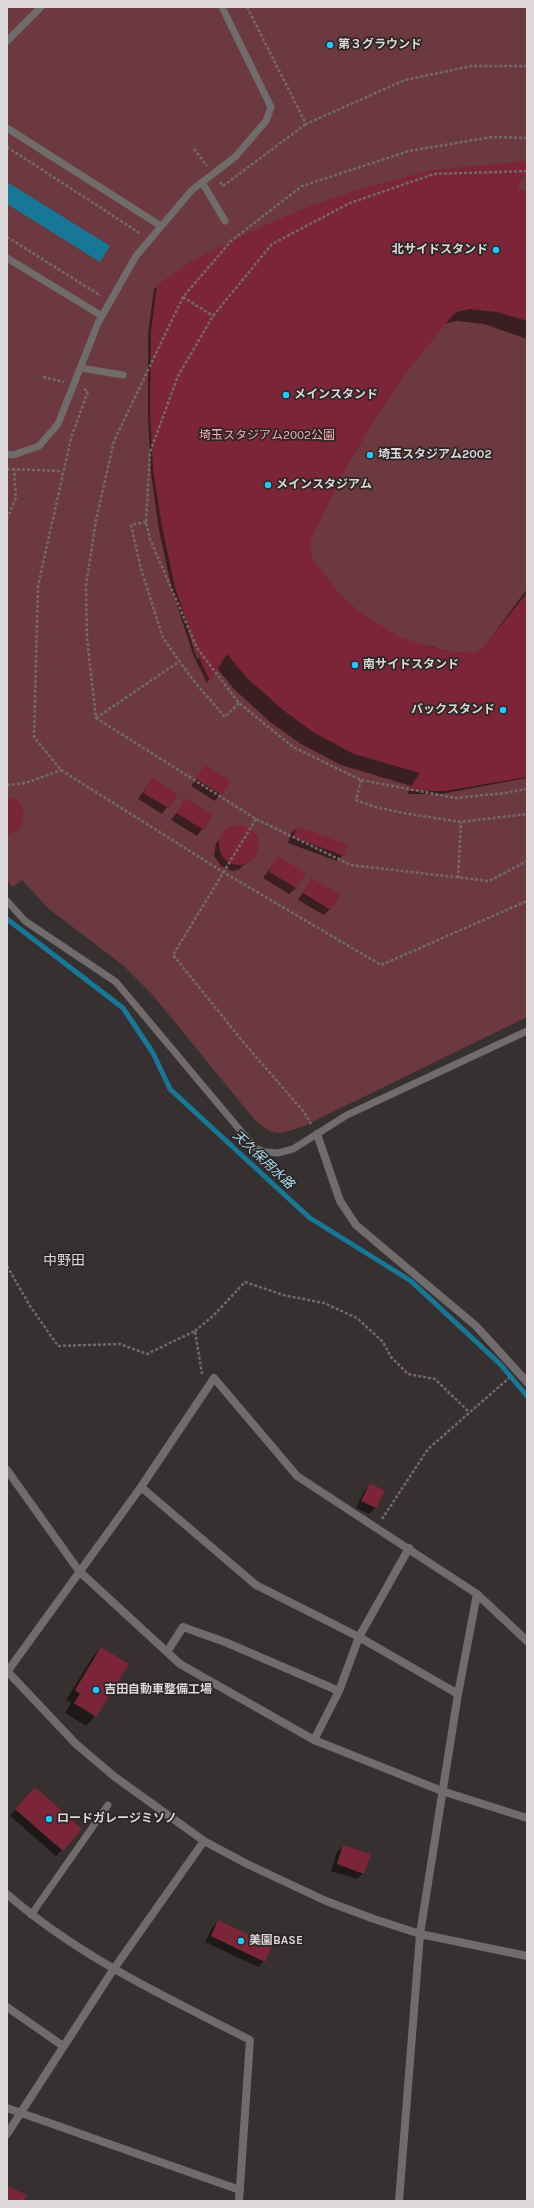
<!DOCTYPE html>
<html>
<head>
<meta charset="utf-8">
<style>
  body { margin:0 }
  #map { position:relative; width:534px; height:2208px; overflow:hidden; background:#373030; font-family:Karla,sans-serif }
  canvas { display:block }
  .frame { position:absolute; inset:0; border:8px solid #dcd7d8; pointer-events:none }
</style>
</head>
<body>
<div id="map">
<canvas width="534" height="2208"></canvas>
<div class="frame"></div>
</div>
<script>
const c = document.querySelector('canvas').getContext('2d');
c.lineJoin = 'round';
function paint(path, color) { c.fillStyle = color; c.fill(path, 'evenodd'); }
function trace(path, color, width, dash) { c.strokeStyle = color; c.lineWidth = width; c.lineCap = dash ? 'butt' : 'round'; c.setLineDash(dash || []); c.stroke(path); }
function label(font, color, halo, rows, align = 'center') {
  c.font = font + ' Karla,"Noto Sans JP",sans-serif'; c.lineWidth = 3.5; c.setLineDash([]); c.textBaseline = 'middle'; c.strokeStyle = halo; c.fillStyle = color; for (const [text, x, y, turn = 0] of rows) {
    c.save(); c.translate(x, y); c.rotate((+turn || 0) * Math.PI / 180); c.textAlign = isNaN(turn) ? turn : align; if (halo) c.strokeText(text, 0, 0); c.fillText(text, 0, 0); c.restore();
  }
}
paint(new Path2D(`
  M7,7H527V1017L304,1126C280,1134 274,1138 254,1119L151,993L124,966L49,909L22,880L13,887L7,881Z`), '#6d3940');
paint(new Path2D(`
  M7,182L110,246L100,262L7,204Z`), '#177797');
paint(new Path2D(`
  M527,162V169L515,189L527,192V339L484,324L457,321L444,324L404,374L376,416L342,472L311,537L309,544L312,559L338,593L360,614L401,639L452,652L474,654L481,651L527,589V778L441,794H407L411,786L341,765L301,744L270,722L234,689L217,668L207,683L194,657L172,590L159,530L151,473L148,417V334L154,289L158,286ZM188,629L191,633L199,658L197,659Z
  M205,766L230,781L215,801L191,786Z
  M152,779L176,795L162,814L138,799Z
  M186,800L212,815L197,836L171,820Z
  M233,827H246L256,836L258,842L255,855L238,870L232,871L221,866L214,856L216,843Z
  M298,827L343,855L337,861L288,843L291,833Z
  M278,858L296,888L289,894L263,878Z
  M312,879L330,909L324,915L298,900Z
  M370,1485L384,1491L375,1508L369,1514L356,1508L364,1491Z
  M101,1648L95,1716L86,1726L65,1713L71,1703L66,1700L92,1658Z
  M28,1795L62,1850L56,1856L10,1816Z
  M343,1846L363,1873L357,1879L331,1871L337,1852Z
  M218,1921L264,1961L258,1967L205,1942L212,1928Z`), '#0007');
trace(new Path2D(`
  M7,919L123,1008L153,1053L170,1089L300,1209L310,1218L411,1281L500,1364L527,1396`), '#177797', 5);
paint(new Path2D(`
  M527,161V171L516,189L527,191V321L497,312L470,309L457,312L452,316L405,374L377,416L343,473L312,538L310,544L313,559L339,593L361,613L402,638L431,647L452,652L474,653L482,649L527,593V777L444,791H408L420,773L354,754L313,732L283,710L246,677L227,654L210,681L197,653L175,587L162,527L153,469L150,413L151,331L157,285L192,261L243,235L305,208L357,190L431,170Z
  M205,765L231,781L222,795L196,779Z
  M152,778L178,794L169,808L143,793Z
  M7,796L18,800L24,812L21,826L17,831L7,835Z
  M185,798L213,815L204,830L176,813Z
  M219 845a20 20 0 1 1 40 0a20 20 0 1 1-40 0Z
  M297,826L348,845L344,856L293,837Z
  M278,856L306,873L296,888L269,872Z
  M312,878L340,895L331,910L303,893Z
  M370,1483L385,1491L376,1508L361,1501Z
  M101,1647L129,1664L96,1717L74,1703L80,1694L75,1690Z
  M35,1787L82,1829L63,1851L15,1809Z
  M343,1845L371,1854L364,1874L337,1864Z
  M218,1920L272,1946L265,1962L211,1936Z
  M7,2186L27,2195L24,2201H7Z`), '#7c2538');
trace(new Path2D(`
  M247,7L306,124L405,80L472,66H527
  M527,138L492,137L409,151L302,186L231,241L183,297L114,441L96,520L86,586L87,638L96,718L256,819L351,865L489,881L527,861
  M7,147L141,234
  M194,149L207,166
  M527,171L434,174L350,203L272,244L213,316L178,376L150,452L146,522L150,539L197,648L239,703L293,747L361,780L456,798L505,793L527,789
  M220,182L223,186L306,124
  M7,237L101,296
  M183,297L213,316
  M43,377L64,382
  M84,389L88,391L71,438L38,586L34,737L61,770L223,872L381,965L527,901
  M7,469L62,471
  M7,519L16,498L14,469
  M146,522L131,525L141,569L163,638L193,680L225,717L239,703
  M96,718L180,661
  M361,780L356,800L375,807L409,814L461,822L527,814
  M7,785L26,783L61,770
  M256,819L173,955L244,1043L304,1112L311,1124
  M458,878L461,822
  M7,1266L30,1306L58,1346L120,1344L147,1354L195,1331L202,1374
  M195,1331L214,1315L245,1282L283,1295L324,1303L357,1318L383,1342L391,1357L408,1374L435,1379L469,1412
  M382,1519L428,1449L509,1378`), '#706a6a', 2.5, [3, 2]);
trace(new Path2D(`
  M7,41L41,7
  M7,128L161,226
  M202,182L225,221
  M7,258L102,316
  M81,368L123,375
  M7,454L13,455L39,446L58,424L98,323L136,256L192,190L235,157L266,121L271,107L222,7
  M7,901L25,921L116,982L255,1148L265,1152L278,1153L293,1149L347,1115L527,1031
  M31,1915L108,1805`), '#706c6c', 7);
trace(new Path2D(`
  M317,1134L340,1201L356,1225L476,1326L527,1382`), '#706c6c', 8);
trace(new Path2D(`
  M7,1470L79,1571L180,1664L314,1740L442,1791L527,1818
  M141,1487L256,1585L359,1637L458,1694
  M167,1652L183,1627L225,1642L339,1691
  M7,1671L76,1744L115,1777L204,1841L247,1864L326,1901L374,1919L420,1934L527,1956
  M7,1672L141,1487L214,1378L297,1476L477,1594L527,1641
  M314,1740L339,1691L359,1637L409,1548
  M7,1894C79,1957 166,1997 250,2040L239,2201
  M7,2007L63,2046
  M7,2108L240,2190
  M7,2134L113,1970L204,1841
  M399,2201L420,1934L458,1694L477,1594`), '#706c6c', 8);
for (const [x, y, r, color] of [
  [330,45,4,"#22c9fe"],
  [496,250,4,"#22c9fe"],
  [286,395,4,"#22c9fe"],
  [370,455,4,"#22c9fe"],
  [268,485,4,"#22c9fe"],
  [355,665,4,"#22c9fe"],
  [503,710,4,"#22c9fe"],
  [96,1690,4,"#22c9fe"],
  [49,1819,4,"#22c9fe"],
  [241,1941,4,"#22c9fe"]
]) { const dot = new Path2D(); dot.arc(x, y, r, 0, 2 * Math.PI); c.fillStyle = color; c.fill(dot); trace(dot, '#2d2626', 1.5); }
label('bold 12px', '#dcd7d8', '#2d2626', [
  ["第３グラウンド",338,45],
  ["北サイドスタンド",488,250,"right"],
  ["メインスタンド",294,395],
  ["埼玉スタジアム2002",378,455],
  ["メインスタジアム",276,485],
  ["南サイドスタンド",363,665],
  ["バックスタンド",495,710,"right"],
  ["吉田自動車整備工場",104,1690],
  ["ロードガレージミソノ",57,1819],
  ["美園BASE",249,1941]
], 'left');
label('12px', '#fbaeb7', '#2d2626', [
  ["埼玉スタジアム2002公園",267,436]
]);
label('italic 13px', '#aadcf2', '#2d2626', [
  ["天久保用水路",263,1160,43]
]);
label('14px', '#dcd7d8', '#2d2626', [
  ["中野田",64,1261]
]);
</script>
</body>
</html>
